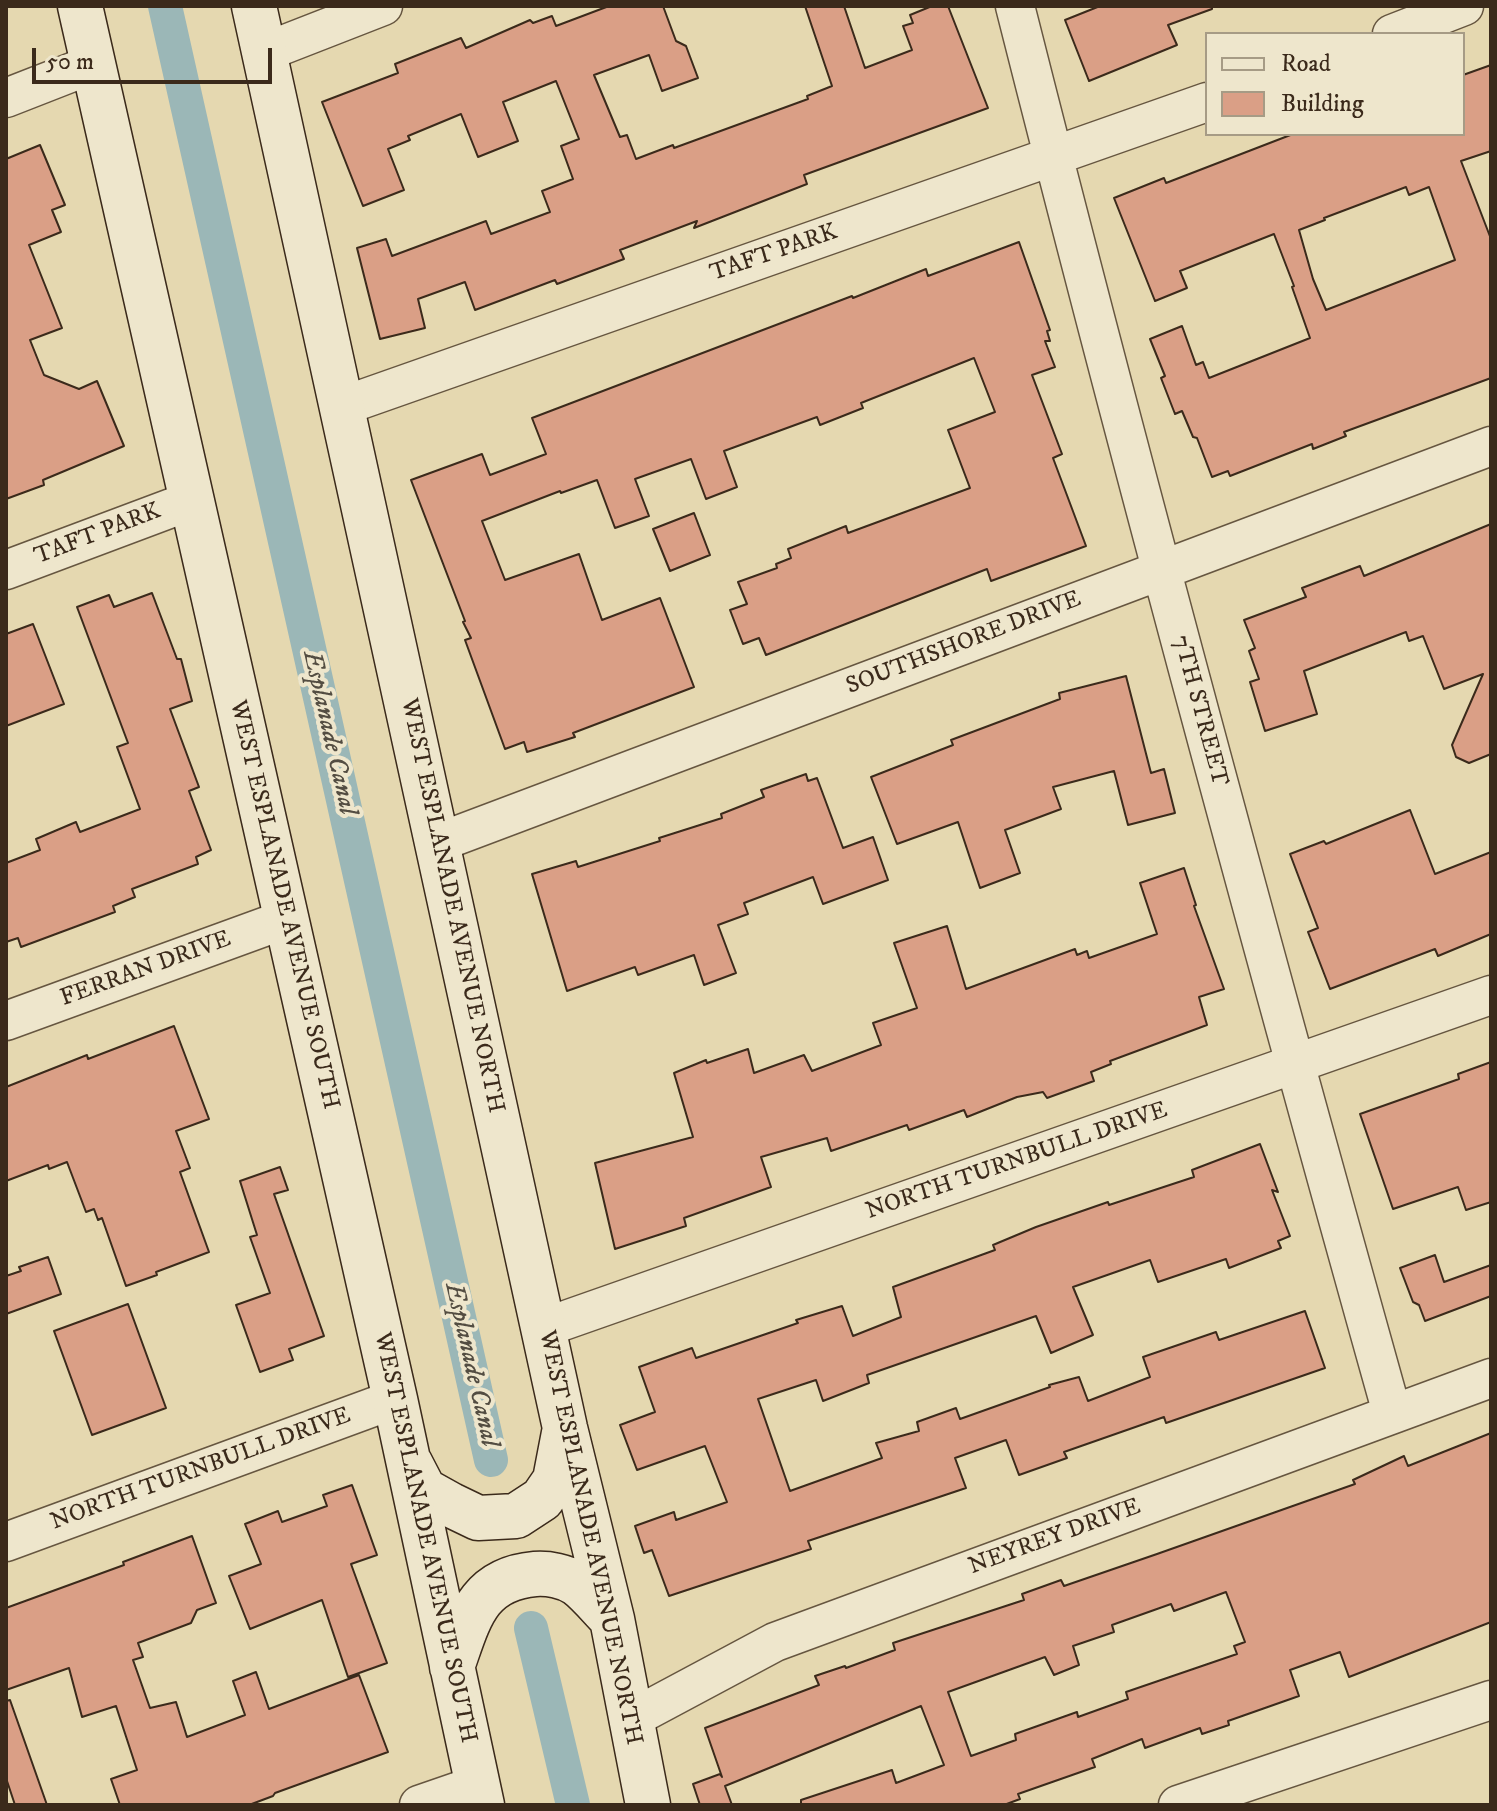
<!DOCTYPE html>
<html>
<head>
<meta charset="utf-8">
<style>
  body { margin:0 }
  #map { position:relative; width:1497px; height:1811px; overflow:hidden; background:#e5d8b0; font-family:"IM FELL DW Pica",serif }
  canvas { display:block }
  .frame { position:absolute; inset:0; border:8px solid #3b2a1b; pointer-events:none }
  .legend { position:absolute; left:1205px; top:32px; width:260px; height:104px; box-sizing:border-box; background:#eee6cc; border:2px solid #a69b85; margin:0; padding:10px 14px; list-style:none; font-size:24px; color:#3b2a1b }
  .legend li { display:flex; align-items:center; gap:16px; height:40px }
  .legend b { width:40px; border:2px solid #a69b85 }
  .scale { position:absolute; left:32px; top:48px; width:240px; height:36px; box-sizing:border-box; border:4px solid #3b2a1b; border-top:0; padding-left:10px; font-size:24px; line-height:28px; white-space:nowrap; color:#3b2a1b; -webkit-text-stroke:6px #eee6cc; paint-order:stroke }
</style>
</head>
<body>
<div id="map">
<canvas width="1497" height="1811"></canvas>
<div class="frame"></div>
<ul class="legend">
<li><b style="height:10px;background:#eee6cc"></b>Road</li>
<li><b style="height:22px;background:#da9f86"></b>Building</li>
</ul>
<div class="scale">50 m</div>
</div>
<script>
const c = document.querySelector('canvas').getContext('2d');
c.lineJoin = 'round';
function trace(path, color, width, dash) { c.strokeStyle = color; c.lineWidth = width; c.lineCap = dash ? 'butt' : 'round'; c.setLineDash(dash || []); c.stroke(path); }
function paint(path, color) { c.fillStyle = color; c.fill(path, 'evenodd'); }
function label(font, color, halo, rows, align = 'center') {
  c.font = font + ' "IM FELL DW Pica",serif'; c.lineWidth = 8; c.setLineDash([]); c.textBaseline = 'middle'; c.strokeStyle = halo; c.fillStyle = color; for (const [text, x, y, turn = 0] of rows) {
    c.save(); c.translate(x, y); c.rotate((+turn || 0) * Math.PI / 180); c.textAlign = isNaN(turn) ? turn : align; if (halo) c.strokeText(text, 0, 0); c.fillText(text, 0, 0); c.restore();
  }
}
trace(new Path2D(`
  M165,6L491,1460
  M531,1628L573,1805`), '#9bb7b7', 34);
const building = new Path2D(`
  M609,6H663L676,41L686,46L698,78L662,91L649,55L594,75L620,137L627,135L636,159L673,145L674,148L808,99L807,96L832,86L805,6H844L865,68L912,50L903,26L913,23L910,15L932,6H948L988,108L804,175L807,184L694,228L697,221L620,250L624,259L557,284L555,280L475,310L465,282L418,299L425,328L380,339L357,248L386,239L392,256L486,221L491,234L550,212L542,191L573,179L561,146L579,139L556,81L503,102L518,141L478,157L461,114L408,136L410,140L388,149L404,190L363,206L322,102L398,73L395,64L461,38L466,48L530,20L533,23L552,16L556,26Z
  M1100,6H1212V9L1168,25L1177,45L1089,81L1065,20Z
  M1491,65V151L1461,161L1491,239V378L1344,432L1346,436L1313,449L1312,444L1230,476L1228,471L1212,477L1197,438L1193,437L1182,411L1175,414L1161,378L1165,376L1150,339L1182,326L1196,365L1203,362L1209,378L1310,338L1292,287L1294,286L1274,234L1180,271L1187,288L1155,301L1114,198L1164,178L1166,183L1293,134H1463V75ZM1406,187L1409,195L1429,187L1455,260L1326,310L1313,279L1299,230L1325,220L1324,218Z
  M40,145L65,205L52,210L61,232L29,245L62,328L30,340L44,375L79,389L97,381L124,446L43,480L44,485L6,499V159Z
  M1019,242L1050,330L1047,331L1050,341H1045L1055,367L1032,375L1062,454L1053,458L1086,546L991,581L987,569L766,655L759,638L743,644L730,610L747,604L738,582L777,568L776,564L791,558L788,549L846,526L848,533L970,488L948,430L995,412L974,358L861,403L863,408L820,425L817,417L724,451L737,487L706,499L691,459L635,479L649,516L615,528L597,480L561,493L560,491L482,521L505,580L579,554L602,620L660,598L694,687L573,733L575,737L527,752L524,742L505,749L465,640L471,638L463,622L465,621L411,480L482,454L490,475L546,454L532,418L852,296L853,298L926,269L928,276Z
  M694,513L710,555L670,571L653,529Z
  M1491,524V754L1469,763L1456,757L1452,745L1483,674L1444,689L1423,636L1409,641L1406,632L1304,671L1317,714L1265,731L1250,682L1259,679L1249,651L1255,648L1244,620L1306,597L1302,588L1360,566L1364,576Z
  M152,593L177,659H181L192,701L170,709L199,787L189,791L211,850L196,857L198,864L132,889L135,897L113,906L115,912L21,947L18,938L6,942V863L40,850L36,839L76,822L80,832L140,809L117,747L128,743L77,607L109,595L114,607Z
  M33,624L64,704L6,726V634Z
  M1126,676L1151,773L1164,769L1175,813L1128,825L1114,771L1053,787L1061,809L1005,830L1020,873L980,888L958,822L897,844L871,777L953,745L951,740L1060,699L1059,693Z
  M806,774L808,781L817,778L843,848L873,837L888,880L823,904L813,877L744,903L748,914L718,925L736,973L704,985L694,955L638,975L635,967L567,991L532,874L576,861L578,867L660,841L659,838L722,818L721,814L764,797L761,790Z
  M1410,810L1435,874L1491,852V934L1438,956L1435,949L1330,989L1308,932L1318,928L1290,854L1324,841L1326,844Z
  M1184,868L1196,905L1194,906L1224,989L1199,997L1207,1025L1110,1061L1111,1064L1091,1072L1094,1081L1047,1098L1043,1092L1017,1097L967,1117L964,1110L909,1130L907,1125L831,1151L827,1138L761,1157L771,1187L684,1218L686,1226L615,1249L595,1163L693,1137L674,1073L706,1060L707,1063L748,1049L754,1073L804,1055L812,1071L881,1045L873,1023L917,1008L894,943L947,926L966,989L1075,949L1077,955L1087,951L1089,958L1157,934L1140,883Z
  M174,1026L209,1119L176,1131L190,1168L180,1172L209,1252L156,1272L157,1275L126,1286L102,1218L98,1220L94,1209L86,1212L67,1162L49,1169L48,1165L6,1181V1087L87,1055L88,1059Z
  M1491,1062V1202L1466,1210L1458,1187L1393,1209L1360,1114L1459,1079L1458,1074Z
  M1260,1144L1278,1192L1272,1190L1290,1236L1278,1241L1281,1248L1229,1268L1226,1259L1158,1282L1150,1260L1073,1287L1093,1335L1051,1353L1036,1316L867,1375L869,1383L823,1401L816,1380L758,1399L790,1491L882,1458L876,1443L919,1431L917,1422L956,1408L960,1419L1050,1387L1049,1385L1079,1377L1088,1401L1150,1377L1143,1357L1216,1332L1219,1340L1305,1311L1325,1368L1166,1423L1164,1417L1064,1452L1067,1458L1019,1475L1006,1440L955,1458L966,1488L808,1541L811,1549L669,1596L652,1550L644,1553L635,1526L674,1512L676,1520L727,1502L705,1446L637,1470L620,1425L655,1412L639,1367L692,1348L696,1358L798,1323L796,1320L842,1306L853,1336L901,1317L893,1287L995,1250L993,1245L1036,1227L1108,1202L1109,1205L1194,1177L1192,1170Z
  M280,1167L288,1190L274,1194L324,1336L289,1349L293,1360L260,1372L236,1305L270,1293L250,1237L257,1235L240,1181Z
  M1435,1255L1444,1282L1491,1265V1296L1425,1321L1419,1305L1413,1302L1400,1268Z
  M48,1257L61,1294L6,1314V1276L21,1271L19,1267Z
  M128,1304L166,1408L92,1435L54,1331Z
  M1491,1433V1622L1349,1677L1340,1652L1290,1670L1299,1696L1228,1721L1229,1725L1202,1734L1200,1728L1145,1748L1142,1739L1092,1759L1095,1767L1018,1794L1020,1799L1004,1805H801V1800L892,1770L896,1783L944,1765L921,1706L725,1786L732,1805H700L693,1784L720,1774L722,1777L705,1728L819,1685L815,1676L845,1666L846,1668L895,1650L893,1643L1024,1600L1022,1594L1061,1580L1064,1586L1157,1554L1355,1484L1353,1480L1404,1456L1408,1466ZM1226,1592L1245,1642L1234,1646L1237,1654L1126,1692L1128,1699L1078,1717L1077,1712L1015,1734L1016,1740L971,1756L948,1692L1045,1657L1054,1675L1079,1665L1073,1646L1114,1632L1112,1625L1171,1604L1174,1611Z
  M352,1485L377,1555L351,1564L387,1663L348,1677L322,1600L250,1629L229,1576L261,1564L245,1524L278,1511L282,1522L327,1506L323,1495Z
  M192,1536L216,1603L197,1610L191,1623L138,1643L143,1657L133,1660L150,1708L176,1702L187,1737L245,1715L233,1681L256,1672L269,1709L359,1675L388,1752L275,1793L273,1796L249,1805H120L111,1779L137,1770L116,1706L82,1717L69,1668L6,1690V1608L124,1565L123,1562Z
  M10,1700L47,1805H15L6,1778V1701Z`);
paint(building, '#da9f86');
trace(building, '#3b2a1b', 2);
const street = new Path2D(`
  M1015,6C1134,477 1261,945 1392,1413
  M1392,34L1464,6
  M265,52L383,6
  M6,98L93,64
  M340,407L1207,102
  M6,570L190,501
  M437,843L1491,446
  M6,1021L286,919
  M543,1328L1491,995
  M6,1542L395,1399
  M629,1720L775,1642L1491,1378
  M419,1805L477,1785
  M1178,1805L1491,1700`);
const secondary = new Path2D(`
  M80,6L395,1399L482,1805
  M254,6L565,1428L612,1619L648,1805
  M410,1463L424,1490L451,1505L478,1518L516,1516L542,1499L555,1480L564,1433
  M452,1667C469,1619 477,1579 535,1574C548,1573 565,1576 577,1584C589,1593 601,1608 612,1619`);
trace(street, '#665640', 41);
trace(secondary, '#3b2a1b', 47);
trace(street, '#eee6cc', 38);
trace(secondary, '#eee6cc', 44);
label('24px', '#3b2a1b', '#eee6cc', [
  ["TAFT PARK",774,254,-19],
  ["TAFT PARK",98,535,-21],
  ["SOUTHSHORE DRIVE",964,644,-21],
  ["7TH STREET",1199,711,75],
  ["WEST ESPLANADE AVENUE SOUTH",283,905,77],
  ["WEST ESPLANADE AVENUE NORTH",451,906,78],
  ["FERRAN DRIVE",146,970,-20],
  ["NORTH TURNBULL DRIVE",1017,1162,-19],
  ["NORTH TURNBULL DRIVE",201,1470,-20],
  ["WEST ESPLANADE AVENUE SOUTH",424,1538,78],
  ["WEST ESPLANADE AVENUE NORTH",589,1538,78],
  ["NEYREY DRIVE",1055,1538,-20]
]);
label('italic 26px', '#534d42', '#eee6cc', [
  ["Esplanade Canal",328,733,77],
  ["Esplanade Canal",470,1365,77]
]);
</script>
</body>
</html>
